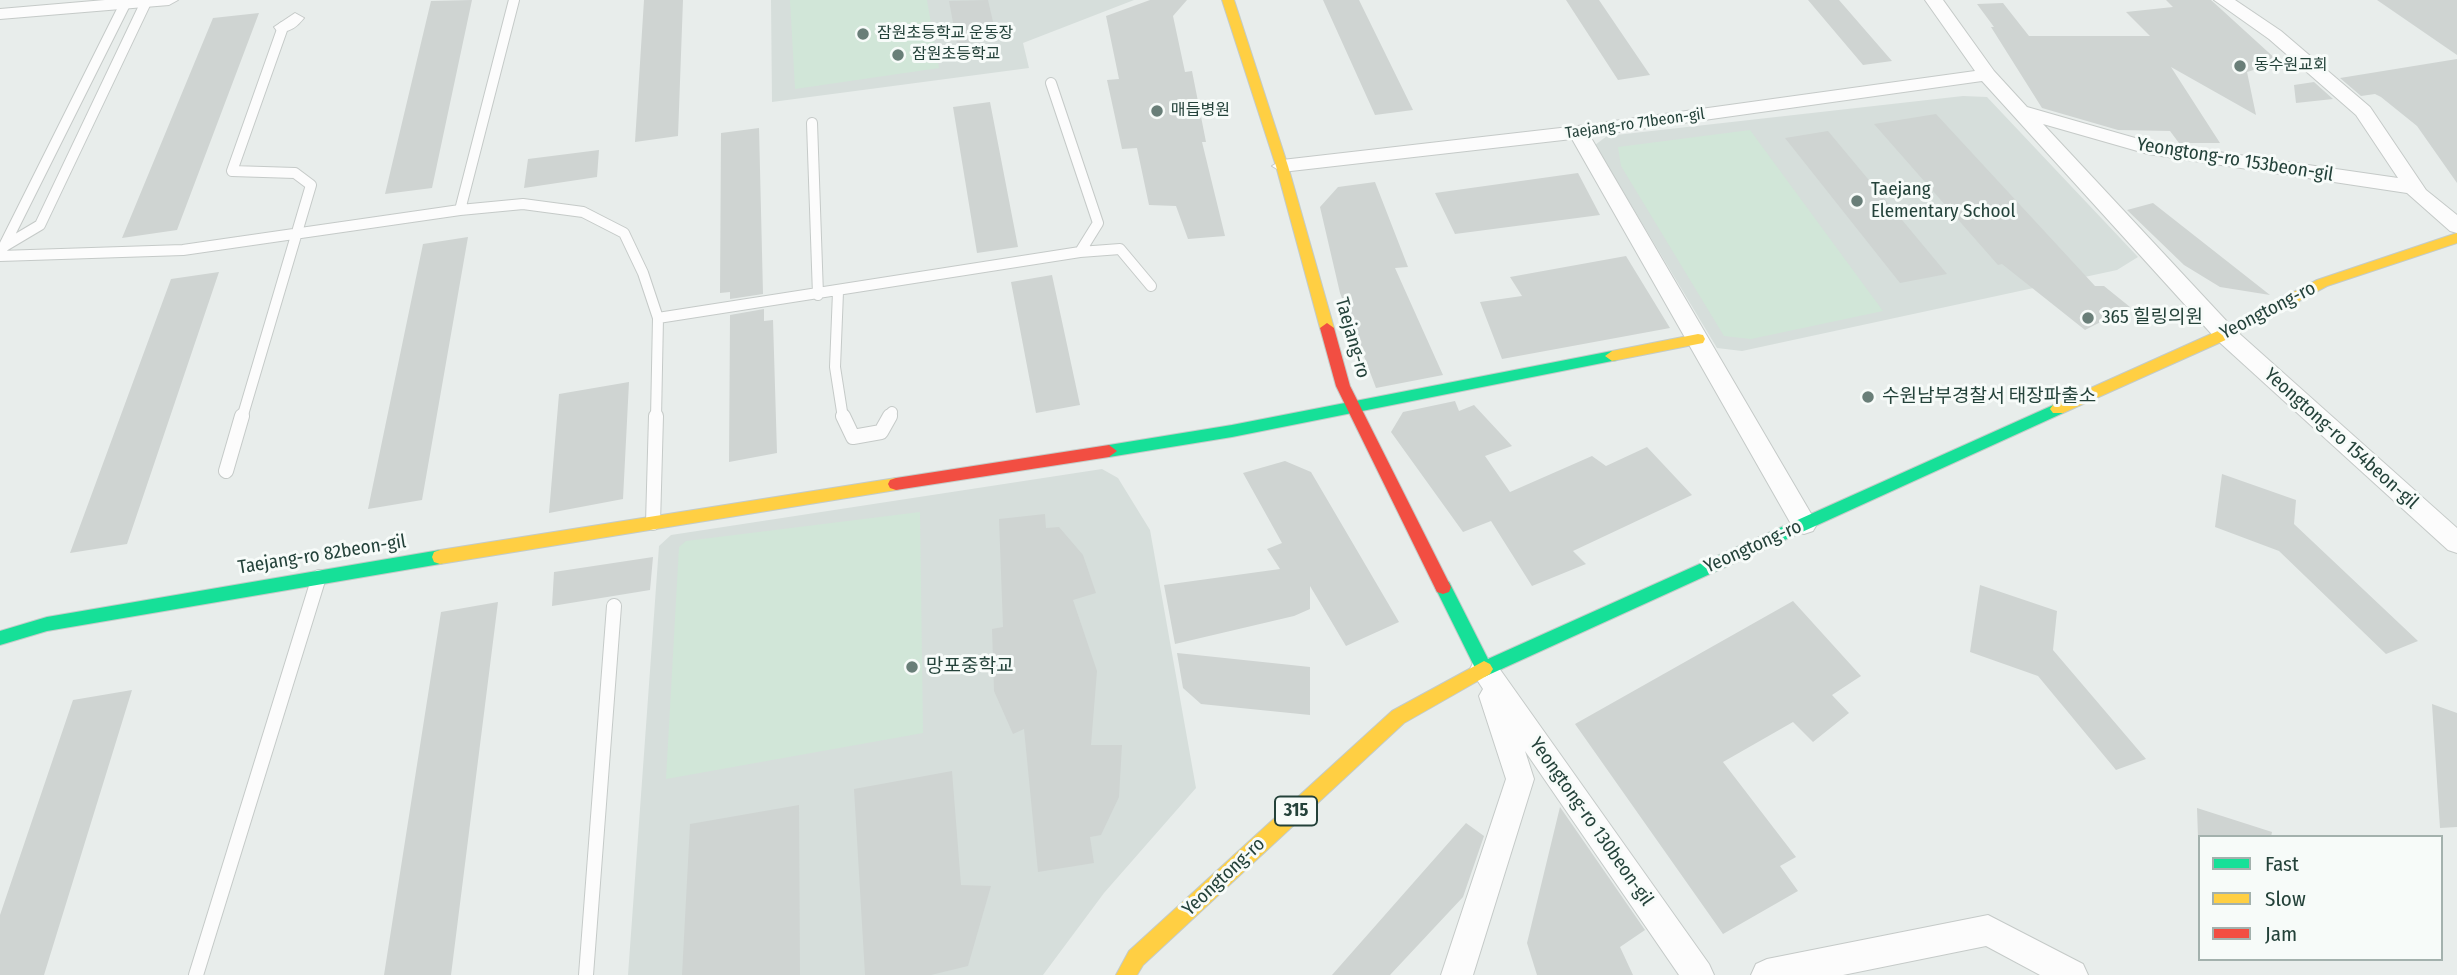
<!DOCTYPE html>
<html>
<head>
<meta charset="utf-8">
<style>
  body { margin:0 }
  #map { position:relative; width:2457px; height:975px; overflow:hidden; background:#e8edeb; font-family:"Fira Sans Condensed",sans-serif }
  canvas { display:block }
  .legend { position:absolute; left:2198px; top:835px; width:245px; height:126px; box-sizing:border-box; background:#f7fbf9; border:2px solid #a3b1ad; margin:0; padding:9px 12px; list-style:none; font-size:21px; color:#24423a }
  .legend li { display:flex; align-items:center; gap:14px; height:35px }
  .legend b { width:35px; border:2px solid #a3b1ad }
</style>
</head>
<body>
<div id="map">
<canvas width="2457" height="975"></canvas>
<ul class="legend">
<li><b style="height:9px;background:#16e098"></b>Fast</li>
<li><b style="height:9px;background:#ffcf43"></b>Slow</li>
<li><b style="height:9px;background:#f24e42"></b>Jam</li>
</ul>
</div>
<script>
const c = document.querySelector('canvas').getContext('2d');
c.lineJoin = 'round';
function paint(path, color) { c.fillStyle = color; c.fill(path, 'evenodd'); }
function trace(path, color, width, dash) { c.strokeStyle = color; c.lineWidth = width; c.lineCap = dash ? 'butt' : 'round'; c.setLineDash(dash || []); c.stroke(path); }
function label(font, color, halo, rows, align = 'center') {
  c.font = font + ' "Fira Sans Condensed","Noto Sans KR",sans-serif'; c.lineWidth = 6; c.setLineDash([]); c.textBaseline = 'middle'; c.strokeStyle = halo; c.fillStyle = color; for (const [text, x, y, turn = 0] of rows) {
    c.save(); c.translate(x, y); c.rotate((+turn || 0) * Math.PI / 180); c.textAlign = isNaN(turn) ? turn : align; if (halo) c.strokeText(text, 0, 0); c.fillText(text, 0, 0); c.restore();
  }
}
paint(new Path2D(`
  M771,0H1134L1023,43L1029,68L772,102Z
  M1963,96L1987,97L2138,257L2117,270L1742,351L1717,348L1595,145L1607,136Z
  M1102,469L1118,478L1150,530L1196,788L1104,893L1043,975H628L659,546L671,535Z`), '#d6dedb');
paint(new Path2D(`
  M790,0H927L939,68L795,89Z
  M1750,130L1883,311L1751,339L1724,336L1621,166L1618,147Z
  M920,512L923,733L666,779L679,547L686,541Z`), '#d1e6d8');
paint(new Path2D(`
  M472,0L432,188L385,194L431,1Z
  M644,0H683L678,136L635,142Z
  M988,0L997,39L957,44L949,1Z
  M1150,0H1187L1173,16L1185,72L1192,71L1206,142H1202L1225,236L1188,239L1176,206L1149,205L1137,148L1122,149L1107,80L1119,79L1106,16Z
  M1323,0H1359L1413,110L1375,115Z
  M1566,0H1599L1650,75L1618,80Z
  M1808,0H1839L1892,61L1863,65Z
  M2166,0H2211L2279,62L2247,72L2256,115L2171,67L2220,143H2179L2170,131L2118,130L2042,108L1991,27H1994L1977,4L2003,3L2029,36H2150L2126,12L2173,7Z
  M2377,0H2457V55Z
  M259,13L177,230L122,238L213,18Z
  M2457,59V183L2417,126L2381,97L2375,94L2361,96L2340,78Z
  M2314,82L2333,99L2296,103L2294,85Z
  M990,102L1018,247L977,253L953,107Z
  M1936,114L2095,286H2104L2130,307L2085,330L2002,264L1998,265L1874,124Z
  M759,128L763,294L730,299V292L720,293L721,133Z
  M1828,131L1947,274L1900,283L1785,138Z
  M599,150L597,177L524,188L528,159Z
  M1578,173L1600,215L1455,234L1435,193Z
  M1375,182L1408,267L1395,268L1443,375L1376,388L1340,293L1320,207L1338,187Z
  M2153,203L2270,295L2220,287L2184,265L2127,210Z
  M468,237L422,500L368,509L423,244Z
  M1626,256L1670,328L1502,359L1480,302L1522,296L1510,277Z
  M219,272L127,544L70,553L171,279Z
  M1052,275L1080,405L1036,413L1011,282Z
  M764,309V321L773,320L777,453L729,462L730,315Z
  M629,382L623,499L549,513L559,394Z
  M1455,401L1459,411L1474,405L1512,446L1485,456L1510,492L1592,456L1606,466L1647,447L1692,495L1573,551L1586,564L1532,586L1491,521L1463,532L1391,432L1403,412Z
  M1285,461L1311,472L1399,622L1346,646L1310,586V609L1294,616L1175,644L1164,585L1280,569L1267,549L1282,543L1243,473Z
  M2222,474L2296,500L2294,524L2418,641L2386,654L2279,551L2215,527Z
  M1045,514L1046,528L1059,527L1083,555L1096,593L1073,600L1097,671L1091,745H1122L1119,797L1101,835L1090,837L1094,863L1038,872L1024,729L1013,734L994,691L992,629L1003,627L999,519Z
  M653,557L650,590L552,606L554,572Z
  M1980,585L2057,611L2053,650L2146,759L2116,770L2038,676L1970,652Z
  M1793,601L1861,676L1832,695L1849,713L1813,742L1793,722L1723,762L1796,857L1780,866L1798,891L1723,934L1575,724Z
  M498,602L451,975H384L441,612Z
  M1177,653L1310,667V715L1201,704L1183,688Z
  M132,690L44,975H0V915L73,700Z
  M2432,704L2457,713V827L2440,828Z
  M952,771L961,885L991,886L968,966L931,975H865L854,789Z
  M799,805L800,975H682L690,824Z
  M1560,807L1645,930L1620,947L1633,975H1537L1527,943Z
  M2197,808L2272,832L2271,837H2198Z
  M1466,823L1484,836L1463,897L1390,975H1332Z`), '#cfd4d2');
const laneFar1 = new Path2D(`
  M1051,83L1098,223L1080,252
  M812,123L818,295
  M460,210L514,0
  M3,247L40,225L146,2
  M3,248L125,4
  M0,256L183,250L460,210L523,204L583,212L624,233L643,273L658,318L656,418
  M838,292L835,367L843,418
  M658,318L1080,252L1120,249L1151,286
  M242,418L311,185L295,173L232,171L283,27
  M889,418L892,412`);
const lane = new Path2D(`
  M843,416L853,437L881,432L890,416
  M226,471L242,416
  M653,523L656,416
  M196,975L319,577
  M586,975L614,606`);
const street = new Path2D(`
  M105,0H178L169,5L0,19V9Z
  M1925,0H1943L1994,71L2027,107L2149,142L2398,178L2356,115L2269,39L2214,0H2235L2281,31L2370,107L2426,190L2457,215V233L2450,231L2407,193L2148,154L2043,124L2233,328L2457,528V553L2448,550L2217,340L1982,81L1590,136L1813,517L1817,524L1813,531L1804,534L1795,531L1572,139L1282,172L1272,166L1282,160L1578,126L1975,71Z
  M295,13L304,18C297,27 288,34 277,31L274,27Z
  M1484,657L1494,661L1709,964L1714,975H1679L1525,751L1534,779L1473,975H1441L1506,779L1479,696L1483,689L1470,669L1474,661Z
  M1988,915L2083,964L2088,975H2040L1986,946L1843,975H1751L1756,964L1767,959Z`);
const fast = new Path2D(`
  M1612,351L1619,356L1617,360L1232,437L1109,457L1101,451L1109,445L1232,425Z
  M2058,403L2063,405L2066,409L2063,413L1484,677L1478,674L1435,587L1437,582L1443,580L1449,582L1488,659Z
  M440,550L446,552L448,557L446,562L440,564L47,631L0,645V631L47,617Z`);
const slow = new Path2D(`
  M1222,0H1234L1288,166L1334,328L1332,332L1327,333L1320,328L1276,166Z
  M2457,233V243L2327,286L2230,338L2063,413H2053L2050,409L2053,405L2220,330L2317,280Z
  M1698,334L1703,335L1705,339L1703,343L1612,361L1605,356L1612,351Z
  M896,478L902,480L904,484L902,488L896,490L440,564L434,562L432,557L434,552L440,550Z
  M1484,661L1490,664L1493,669L1490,674L1404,723L1143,965L1137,975H1116L1129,951L1392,711Z`);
const jam = new Path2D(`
  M1327,323L1334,328L1350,386L1451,587L1449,592L1443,594L1437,592L1336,386L1320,328Z
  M1109,445L1117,451L1109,457L896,490L890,488L888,484L890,480L896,478Z`);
trace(laneFar1, '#c5cac8', 12);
trace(lane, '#c5cac8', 16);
trace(street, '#c5cac8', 2);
trace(fast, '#c3cbc8', 2);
trace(slow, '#c3cbc8', 2);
trace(jam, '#c3cbc8', 2);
trace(laneFar1, '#fcfcfc', 10);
trace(lane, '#fcfcfc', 14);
paint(street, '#fcfcfc');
paint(fast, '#16e098');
paint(slow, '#ffcf43');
paint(jam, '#f24e42');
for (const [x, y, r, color] of [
  [863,34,7,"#697e78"],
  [898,55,7,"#697e78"],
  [2240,66,7,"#697e78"],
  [1157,111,7,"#697e78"],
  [1857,201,7,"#697e78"],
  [2088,318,7,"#697e78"],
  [1868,397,7,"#697e78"],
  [912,667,7,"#697e78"]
]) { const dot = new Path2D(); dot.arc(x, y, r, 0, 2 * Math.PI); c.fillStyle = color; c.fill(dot); trace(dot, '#f7fbf9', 2.5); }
label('16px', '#24423a', '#f7fbf9', [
  ["잠원초등학교 운동장",877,34],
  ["잠원초등학교",912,55],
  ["동수원교회",2254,66],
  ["매듭병원",1171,111]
], 'left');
label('16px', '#24423a', '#f7fbf9', [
  ["Taejang-ro 71beon-gil",1635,124,-8]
]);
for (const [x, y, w] of [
  [1296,811,42]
]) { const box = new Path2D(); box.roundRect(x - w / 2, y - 14.5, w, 29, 5); c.fillStyle = '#f7fbf9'; c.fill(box); trace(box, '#24423a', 2); }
label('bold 18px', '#24423a', null, [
  ["315",1296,811]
]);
label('19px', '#24423a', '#f7fbf9', [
  ["Yeongtong-ro 153beon-gil",2235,160,9],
  ["Yeongtong-ro",2268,311,-27],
  ["Taejang-ro",1352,338,74],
  ["Yeongtong-ro 154beon-gil",2341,439,42],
  ["Yeongtong-ro",1753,547,-24],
  ["Taejang-ro 82beon-gil",322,555,-9],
  ["Yeongtong-ro 130beon-gil",1591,822,55],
  ["Yeongtong-ro",1224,877,-43]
]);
label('19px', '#24423a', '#f7fbf9', [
  ["Taejang",1871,190],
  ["Elementary School",1871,212],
  ["365 힐링의원",2102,318],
  ["수원남부경찰서 태장파출소",1882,397],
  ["망포중학교",926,667]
], 'left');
</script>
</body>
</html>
